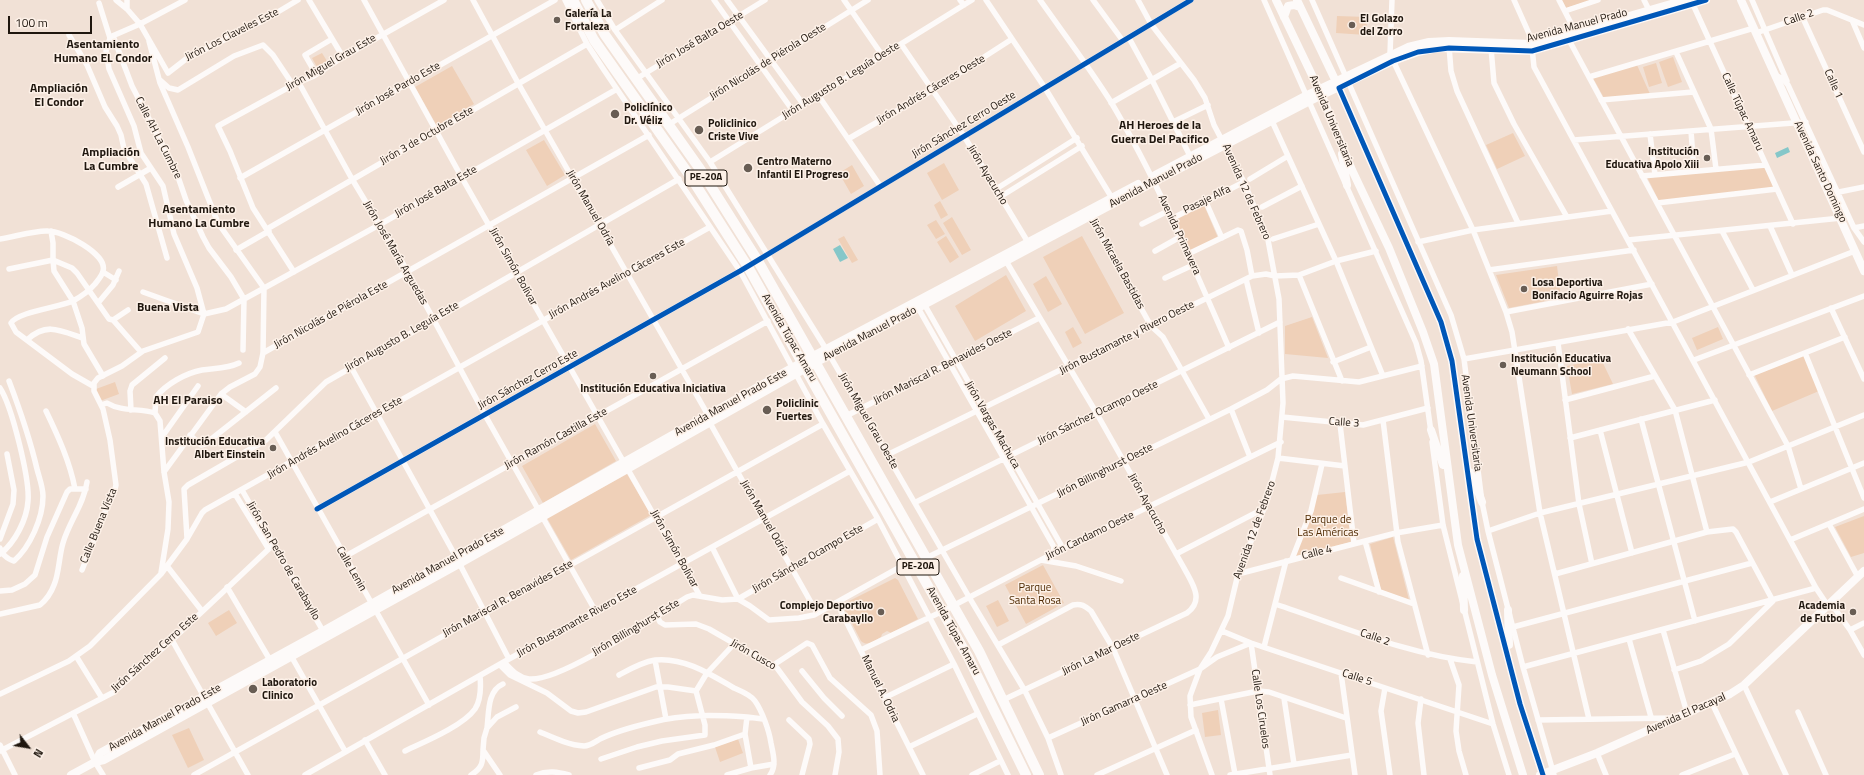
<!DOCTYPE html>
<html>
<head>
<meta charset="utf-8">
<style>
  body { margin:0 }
  #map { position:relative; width:1864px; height:775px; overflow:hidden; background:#f1e1d6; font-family:"Titillium Web",sans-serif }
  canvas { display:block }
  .north { position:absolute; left:8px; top:727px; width:40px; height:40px; -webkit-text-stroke:3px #fdf1e8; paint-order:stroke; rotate:121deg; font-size:11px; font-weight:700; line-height:16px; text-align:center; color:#1f160e }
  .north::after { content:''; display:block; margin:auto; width:14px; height:18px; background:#1f160e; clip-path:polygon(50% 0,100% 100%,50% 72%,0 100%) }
  .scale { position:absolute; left:8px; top:16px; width:84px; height:18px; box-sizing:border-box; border:2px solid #1f160e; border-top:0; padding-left:5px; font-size:12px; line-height:14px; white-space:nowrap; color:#1f160e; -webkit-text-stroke:3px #fdf1e8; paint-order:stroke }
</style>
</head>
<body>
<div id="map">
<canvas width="1864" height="775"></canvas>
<div class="north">N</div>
<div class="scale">100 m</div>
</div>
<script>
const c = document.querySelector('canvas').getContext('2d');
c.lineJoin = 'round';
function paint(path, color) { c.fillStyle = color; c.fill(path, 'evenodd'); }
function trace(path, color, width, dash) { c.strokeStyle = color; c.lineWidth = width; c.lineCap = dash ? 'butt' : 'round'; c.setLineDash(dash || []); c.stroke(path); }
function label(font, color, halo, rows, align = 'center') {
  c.font = font + ' "Titillium Web",sans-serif'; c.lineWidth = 3; c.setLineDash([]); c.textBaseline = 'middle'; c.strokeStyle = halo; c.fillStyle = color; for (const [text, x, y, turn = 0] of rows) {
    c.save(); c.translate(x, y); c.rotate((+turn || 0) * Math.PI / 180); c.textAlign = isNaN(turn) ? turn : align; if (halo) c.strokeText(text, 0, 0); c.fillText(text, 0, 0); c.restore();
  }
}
paint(new Path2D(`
  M1562,0H1592L1566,8Z
  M1337,16L1367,17L1366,35L1336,33Z
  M322,53L327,61L317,67L312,58Z
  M1673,57L1682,82L1668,87L1659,62Z
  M1656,63L1662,83L1649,87L1643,67Z
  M1637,65L1650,94L1604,98L1593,78Z
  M452,66L474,104L437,126L415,87Z
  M1513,133L1525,156L1497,169L1486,145Z
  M544,140L565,175L547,186L526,150Z
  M944,163L959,190L942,200L927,173Z
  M852,165L864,186L851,194L839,173Z
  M1765,167L1775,187L1659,201L1647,177Z
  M940,201L948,215L941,219L934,205Z
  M1204,205L1218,238L1188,252L1174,220Z
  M952,217L971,250L962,255L943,223Z
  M936,220L945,234L936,239L927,225Z
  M844,236L858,260L852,263L838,239Z
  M946,236L959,257L950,263L937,242Z
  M1082,236L1124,313L1085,334L1043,257Z
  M1557,266L1561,298L1509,308L1496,275Z
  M1006,275L1026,311L975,341L955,306Z
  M1046,276L1062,304L1048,312L1033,284Z
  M1312,317L1328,358L1285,354V326Z
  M1073,327L1082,343L1073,348L1065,332Z
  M1718,327L1723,339L1697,350L1692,338Z
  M1804,355L1819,391L1772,411L1754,374Z
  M1601,359L1613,384L1572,394L1567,366Z
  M115,382L119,394L100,401L96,389Z
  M595,424L616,461L543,503L522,466Z
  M627,474L651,515L571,560L547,518Z
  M1345,492L1351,542L1296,556L1317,495Z
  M1864,516V553L1851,557L1835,527Z
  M1393,537L1409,600L1381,590L1370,544Z
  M1043,565L1064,603L1026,624L1005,585Z
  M895,578L898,580L918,619L891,633L887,631L882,634L881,637C874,641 868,647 861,641L844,608L845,603Z
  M998,600L1009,621L997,627L986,606Z
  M229,610L237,623L216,636L208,623Z
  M1218,710L1221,735L1205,737L1202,713Z
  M189,728L204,760L188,768L172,735Z
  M738,739L743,753L720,762L715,747Z`), '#efd0b8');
paint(new Path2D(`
  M1788,147L1790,152L1777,158L1775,153Z
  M840,245L848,258L840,262L833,249Z`), '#85c7c9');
trace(new Path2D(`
  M116,0L127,9L140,24L168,73L186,59L266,19L298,0
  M309,0L343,57
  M364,0L462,178L700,596
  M473,0L518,83L708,415
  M565,0L587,44L604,70L740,271L823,424L878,519L954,664L1008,775
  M597,0L615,30L710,162L826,349L969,597L1025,691L1048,738L1061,775
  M714,0L793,111
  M727,0L803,104
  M844,0L882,55
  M960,0L964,5
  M986,0L1045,88L1112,198
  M1040,0C1064,34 1089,67 1111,102C1157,180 1193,265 1229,348
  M1093,0L1123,41
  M1138,0L1151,24L1194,80L1205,98L1214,125L1244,182L1268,240L1279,299L1283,403L1278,458L1267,501L1238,574L1228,616L1211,652L1200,669L1190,696L1191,717L1212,775
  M1264,0L1416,343L1421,361L1431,432
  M1312,0L1451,315L1464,359L1482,502L1488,531L1523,667L1554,775
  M1392,0L1390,54L1473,230L1506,312L1512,332L1540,513L1589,719
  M1514,0L1531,38L1534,67L1816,588L1828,606L1835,609L1850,630L1864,655
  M1559,0L1576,33
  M1644,0L1650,12
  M1691,0L1793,224
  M1752,0L1787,81
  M127,9V0
  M1565,11L1598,0
  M1802,16L1864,152
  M1852,20L1864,48
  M615,30L662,0
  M1756,33L1823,10H1827L1864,25
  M69,35L87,65L105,107L117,126L121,135L124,149L146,184L167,258
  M113,36L132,86L176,171L186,200L203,237L209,248L231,277L244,299L243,350
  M110,37L140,24L185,0
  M1129,38L1152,80L1191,158
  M1569,40L1788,446L1801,489
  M149,41L160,83L188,147L218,223L264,288L263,353L260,367L255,374L230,387L221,394L164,472
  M901,44L964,136L1029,244
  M1449,46L1451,71L1457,91L1518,223
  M1491,48L1494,83L1514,124L1567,217
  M1676,52L1711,129L1716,169
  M316,74L305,55L332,39
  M1775,75L1783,79L1788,85L1854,228L1864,242
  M1589,77L1754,28
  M636,79L765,0
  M160,80L169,88L178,90L234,56L263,45L273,55L293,85
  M299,83L352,179L408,272L485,415L596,612
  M818,95L881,187
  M1601,100L1693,92
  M1111,103L1181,63
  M1272,121L1336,261L1383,376
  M1173,122L1208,105
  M668,125L868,0
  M1691,131L1694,171
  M1650,134L1655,175
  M848,139L933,90L1012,39
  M1574,140L1806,122
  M710,162L972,0
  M1642,176L1766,165
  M240,178L555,0
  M1250,179L1288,156
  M118,187L151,168
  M996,189L1077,138
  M1839,192L1864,187
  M1000,197L1082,146
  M1205,200L1222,238
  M1657,203L1777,189
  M1262,207L1302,186
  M1088,213L1151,326L1163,337L1209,419
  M1171,219L1244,182
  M1142,224L1168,211
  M1770,226L1792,275
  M1854,228L1864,226
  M267,229L587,44
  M51,231L53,243V260L72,268L77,273L109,319L113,320L128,310
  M1722,231L1753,290
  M0,239C14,237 36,230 48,231C63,231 108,254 103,271C102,276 98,280 95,284C89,291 82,296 73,301C60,307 17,312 11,323L16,332L72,374L93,386
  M1273,239L1319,224
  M1628,240L1841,218
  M1418,242L1473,230L1612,211
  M236,250L269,231
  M1155,251L1180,237
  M1188,254L1238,230L1241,231L1247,250L1252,276
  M9,269L53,260L54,271L73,301L82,328L84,344L103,376
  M1489,270L1634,250
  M103,272L116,280
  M294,272L253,208L230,151L218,126L293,85L314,76L343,57L444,0
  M1299,275L1342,381
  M1165,278L1193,265
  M1246,279L1259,333
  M143,292L204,314L226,309L379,225L617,89
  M923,302L1060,543L1061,545L1058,551
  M98,303L113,285L119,271
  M917,306L1054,547L1053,554
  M1831,308L1864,379
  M1506,312L1652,284
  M113,320L141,352
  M1628,329L1675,410L1707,532
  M27,340C46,322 60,330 82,338
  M1558,343L1579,504L1592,564
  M263,353L649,135
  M1805,353L1864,498
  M1464,359L1673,322L1855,251
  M1694,360L1864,296
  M1333,362L1371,347
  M351,367L456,557L509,659
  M1749,375L1845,337
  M0,388C12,406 30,480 28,501C27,519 15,543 0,554
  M221,394L246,412
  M1565,400L1655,376
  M101,405L107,403C122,412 139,408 155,413
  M1231,409L1250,457
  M131,410L130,391L132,385L165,358
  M46,411C58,436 70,462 75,489
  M155,413L160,421L164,472L169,502L168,529L161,573
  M155,413L156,397C166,384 186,373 202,370C215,368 227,369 239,363
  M846,416L1039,318
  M1282,417L1363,425L1428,408
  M1641,419L1695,621
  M1383,420L1398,542L1428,655
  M710,423L817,613
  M1340,424L1354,543
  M1600,430L1632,553
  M275,432L429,705
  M190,435L201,445L205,444L276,388
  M162,437L198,386
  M1570,438L1715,400
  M1432,442L1443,525L1493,724L1509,775
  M887,455L1252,276L1266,274L1275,276L1299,275L1336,261L1376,251
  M1278,458L1345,466
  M242,490L323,631
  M235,494L268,548
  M916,502L1280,322
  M1770,502L1864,463
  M317,509L740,271L1191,0
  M1829,524L1858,577
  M1488,531L1540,513L1749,462L1864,415
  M187,538L184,489L188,485L266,440L326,382L679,179
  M0,539L13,504L14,490L7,454
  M1790,540L1864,509
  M1365,541L1379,592
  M712,547L738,599L878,519
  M0,548C2,554 7,559 14,561C30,547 43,518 43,496C43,487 39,477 37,469C30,439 20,410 9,381
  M1176,554L1265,508
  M344,557L768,321
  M926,558L1231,409L1267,390L1281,379L1293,376L1359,382L1422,366
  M1292,559L1311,511L1322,464
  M1041,560L1076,566L1121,581
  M167,566L202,611
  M82,570L107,507L114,493L116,485L110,440L103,409L94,391V383L98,378L122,366L143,351L198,332L204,314L197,288L174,234L163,186L141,153L134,126L109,69L106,51L110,38L99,3
  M1238,574L1396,533L1443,525
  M1555,574L1707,532L1733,529L1736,532L1773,601L1729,644L1701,661L1674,670
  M1341,578L1414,604
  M227,587L270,660
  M0,591L12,590L25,584L35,575L47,537L67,492L70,489H86
  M837,603L923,775
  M1275,604C1342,626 1407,655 1477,662
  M0,614L40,605C46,600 51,593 54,585C59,574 59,556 63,543C69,522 84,504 87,482
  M657,616L660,622L665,625L696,624L709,629L777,668L802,702L828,726L838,739L839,752L835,775
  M1513,627L1752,563
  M1663,630L1687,713
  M1850,630L1864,623
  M1222,631L1251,643L1493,724
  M1629,639L1651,717
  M172,640L248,775
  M998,645L1073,605C1081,603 1085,606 1091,611L1113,648L1167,775
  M1264,647L1286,561
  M861,650L943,611L1058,551L1281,442
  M290,654L345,751
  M76,656L102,698
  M1450,659L1459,685L1456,731L1459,751L1466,775
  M655,660L666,719
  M504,662C511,669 518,678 529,679C561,682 656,616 687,597L693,595L722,600L738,599L750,606L769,620L799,618L814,615L902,566
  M500,665L510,675L547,693L571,711L578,713L586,712L656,687H668L696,691
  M772,666L807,643L812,645L830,678L871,715L877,731L880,775
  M1523,667L1816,588
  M802,671L824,698L842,716
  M1341,673L1355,775
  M619,675C630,669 642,662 655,660C684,657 710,674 734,688C741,691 751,695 755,701C762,711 769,730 771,743C773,754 777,765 770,775
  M1744,685L1786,775
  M1385,688L1381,711L1390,775
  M696,691L707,673L734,644
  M0,694L69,661L90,646L161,574L187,539L202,513L205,510L710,227
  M884,698L954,664
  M1284,698L1294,764
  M1221,699L1235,774
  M1421,699L1418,723L1424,775
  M1003,700L1187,613C1205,600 1192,583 1184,568L1097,414L1006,261
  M1712,703L1746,775
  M1190,705L1258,691L1269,692L1346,718
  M1798,712L1826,775
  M73,713L95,762L103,775
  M747,717L763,719
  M789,720L809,739L810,744L802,775
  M1538,720L1674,718
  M487,728C489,713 487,691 503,684
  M540,732C554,738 569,745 584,746C590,746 595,742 600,739C616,731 636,726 653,722C684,714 715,715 747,717L745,734L751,768L727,775
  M1048,738L1200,669L1217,657L1251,643L1270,775
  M365,740L385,775
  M0,745L15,775
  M909,747L977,714
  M0,751L114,692L172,640L274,544
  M405,751C424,742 463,726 475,709C481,700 481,687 480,676
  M1597,753L1606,775
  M601,759L637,747L662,741L705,735V725L696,691
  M639,768L670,760L678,754L714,745L745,734
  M751,768L774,764
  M194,775L823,424
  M305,775L509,659L850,471
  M471,775C482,768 483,763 483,751
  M500,775L483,750L484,738L487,728L497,717L516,707
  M536,775C548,770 558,772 569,775
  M972,775L1000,761
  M1097,775L1196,730
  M1230,775L1352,755
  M1682,775L1735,754`), '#fdfaf9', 5.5);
trace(new Path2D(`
  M1276,0L1322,96L1352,170L1389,248L1423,332L1434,364L1458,545L1492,675L1523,775
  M1297,0L1339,88L1441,322L1452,361L1477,539L1520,704L1543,775
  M1741,0L1864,271
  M1284,17L1288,6L1294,5L1300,7
  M1342,154L1347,185
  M1155,175L1307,95L1408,47L1429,42L1449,41L1532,44L1685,0
  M1431,430L1443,465
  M1471,473L1482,502
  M1463,576L1464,610
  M1508,610L1509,645
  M95,762L100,753L323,631L813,356L1138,184
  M71,775L95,762L104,760L459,564L817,362L1154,182L1310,101L1393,61L1418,52L1438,48L1532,51L1706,0
  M1540,775L1597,753L1730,694L1744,685L1864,571`), '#fdfaf9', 8);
trace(new Path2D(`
  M573,0L594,40L690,176L748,267L968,657L1026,775
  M586,0L605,35L700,169L758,261L979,651L1039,775`), '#fdfaf9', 10);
trace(new Path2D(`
  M317,509L740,271L1191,0
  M1543,775L1520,704L1477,539L1452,361L1441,322L1339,88L1393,61L1418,52L1449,48L1532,51L1706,0`), '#0057b8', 5);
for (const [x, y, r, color] of [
  [557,20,4,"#685d54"],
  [1352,25,4,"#685d54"],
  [615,114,5,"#685d54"],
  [699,130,5,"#685d54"],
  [1707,158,4,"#685d54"],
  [748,168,5,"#685d54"],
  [1524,289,4,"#685d54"],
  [1503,365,4,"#685d54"],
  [653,376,4,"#685d54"],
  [767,410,5,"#685d54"],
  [273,448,4,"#685d54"],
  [881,612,4,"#685d54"],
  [1853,612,4,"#685d54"],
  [253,689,5,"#685d54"]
]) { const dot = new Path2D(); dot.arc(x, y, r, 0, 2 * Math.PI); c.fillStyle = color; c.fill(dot); trace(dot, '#fdf1e8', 1.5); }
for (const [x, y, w] of [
  [706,178,42],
  [918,567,42]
]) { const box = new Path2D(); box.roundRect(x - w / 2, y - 8, w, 16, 3); c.fillStyle = '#fdf1e8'; c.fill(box); trace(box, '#1f160e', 1); }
label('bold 10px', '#1f160e', null, [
  ["PE-20A",706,178],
  ["PE-20A",918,567]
]);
label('bold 11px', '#1f160e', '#fdf1e8', [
  ["Galería La",565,14],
  ["Fortaleza",565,27],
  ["El Golazo",1360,19],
  ["del Zorro",1360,32],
  ["Policlínico",624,108],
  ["Dr. Véliz",624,121],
  ["Policlinico",708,124],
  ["Criste Vive",708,137],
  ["Institución",1699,152,"right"],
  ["Educativa Apolo Xiii",1699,165,"right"],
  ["Centro Materno",757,162],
  ["Infantil El Progreso",757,175],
  ["Losa Deportiva",1532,283],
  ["Bonifacio Aguirre Rojas",1532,296],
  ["Institución Educativa",1511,359],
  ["Neumann School",1511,372],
  ["Institución Educativa Iniciativa",653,389,"center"],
  ["Policlinic",776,404],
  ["Fuertes",776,417],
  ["Institución Educativa",265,442,"right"],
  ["Albert Einstein",265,455,"right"],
  ["Complejo Deportivo",873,606,"right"],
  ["Carabayllo",873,619,"right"],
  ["Academia",1845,606,"right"],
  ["de Futbol",1845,619,"right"],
  ["Laboratorio",262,683],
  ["Clinico",262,696]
], 'left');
label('11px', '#1f160e', '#fdf1e8', [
  ["Calle 2",1799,18,-19],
  ["Avenida Manuel Prado",1577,26,-15],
  ["Jirón Los Claveles Este",232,35,-27],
  ["Jirón José Balta Oeste",700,40,-31],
  ["Jirón Nicolás de Piérola Oeste",768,62,-32],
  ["Jirón Miguel Grau Este",331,63,-30],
  ["Jirón Augusto B. Leguía Oeste",841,81,-32],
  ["Calle 1",1833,84,66],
  ["Jirón José Pardo Este",398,89,-30],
  ["Jirón Andrés Cáceres Oeste",931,90,-31],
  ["Calle Túpac Amaru",1742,112,65],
  ["Avenida Universitaria",1331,121,67],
  ["Jirón Sánchez Cerro Oeste",964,125,-31],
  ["Jirón 3 de Octubre Este",427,136,-30],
  ["Calle AH La Cumbre",158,138,63],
  ["Avenida Santo Domingo",1820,172,65],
  ["Jirón Ayacucho",987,175,59],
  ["Avenida Manuel Prado",1156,181,-28],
  ["Jirón José Balta Este",436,192,-30],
  ["Avenida 12 de Febrero",1246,192,66],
  ["Pasaje Alfa",1207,200,-26],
  ["Jirón Manuel Odría",590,208,60],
  ["Avenida Primavera",1179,235,65],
  ["Jirón José María Arguedas",395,253,60],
  ["Jirón Micaela Bastidas",1117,264,61],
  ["Jirón Simón Bolívar",513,267,61],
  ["Jirón Andrés Avelino Cáceres Este",617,279,-29],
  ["Jirón Nicolás de Piérola Este",331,315,-29],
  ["Avenida Manuel Prado",870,334,-28],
  ["Jirón Augusto B. Leguía Este",402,337,-30],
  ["Avenida Túpac Amaru",789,338,60],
  ["Jirón Bustamante y Rivero Oeste",1127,338,-27],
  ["Jirón Mariscal R. Benavides Oeste",943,367,-27],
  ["Jirón Sánchez Cerro Este",528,380,-29],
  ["Avenida Manuel Prado Este",731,403,-29],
  ["Jirón Sánchez Ocampo Oeste",1098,413,-26],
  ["Jirón Miguel Grau Oeste",868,421,60],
  ["Calle 3",1344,423,4],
  ["Avenida Universitaria",1471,423,82],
  ["Jirón Vargas Machuca",992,425,60],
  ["Jirón Andrés Avelino Cáceres Este",335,438,-30],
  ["Jirón Ramón Castilla Este",556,439,-29],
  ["Jirón Billinghurst Oeste",1105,471,-27],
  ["Jirón Ayacucho",1147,504,61],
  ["Jirón Manuel Odría",764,518,60],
  ["Calle Buena Vista",99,526,-68],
  ["Avenida 12 de Febrero",1255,530,-70],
  ["Jirón Candamo Oeste",1090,536,-26],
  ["Jirón Simón Bolívar",674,549,61],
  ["Calle 4",1317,553,-14],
  ["Jirón Sánchez Ocampo Este",808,559,-30],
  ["Jirón San Pedro de Carabayllo",283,561,60],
  ["Avenida Manuel Prado Este",448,561,-29],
  ["Calle Lenin",351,569,60],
  ["Jirón Mariscal R. Benavides Este",508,599,-29],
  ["Jirón Bustamante Rivero Este",577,622,-29],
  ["Jirón Billinghurst Este",636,628,-31],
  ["Avenida Túpac Amaru",953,631,61],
  ["Calle 2",1375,638,19],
  ["Jirón Sánchez Cerro Este",155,653,-42],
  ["Jirón La Mar Oeste",1101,654,-26],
  ["Jirón Cusco",753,655,30],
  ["Calle 5",1357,678,18],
  ["Manuel A. Odria",880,689,64],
  ["Jirón Gamarra Oeste",1124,704,-24],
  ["Calle Los Ciruelos",1260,709,82],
  ["Avenida El Pacayal",1686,714,-24],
  ["Avenida Manuel Prado Este",165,718,-29]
]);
label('11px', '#4e2901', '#fdf1e8', [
  ["Parque de",1328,520],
  ["Las Américas",1328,533],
  ["Parque",1035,588],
  ["Santa Rosa",1035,601]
]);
label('bold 12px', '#1f160e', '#fdf1e8', [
  ["Asentamiento",103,45],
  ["Humano EL Condor",103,59],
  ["Ampliación",59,89],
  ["El Condor",59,103],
  ["AH Heroes de la",1160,126],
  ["Guerra Del Pacifico",1160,140],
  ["Ampliación",111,153],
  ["La Cumbre",111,167],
  ["Asentamiento",199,210],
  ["Humano La Cumbre",199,224],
  ["Buena Vista",168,308],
  ["AH El Paraiso",188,401]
]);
</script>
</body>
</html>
